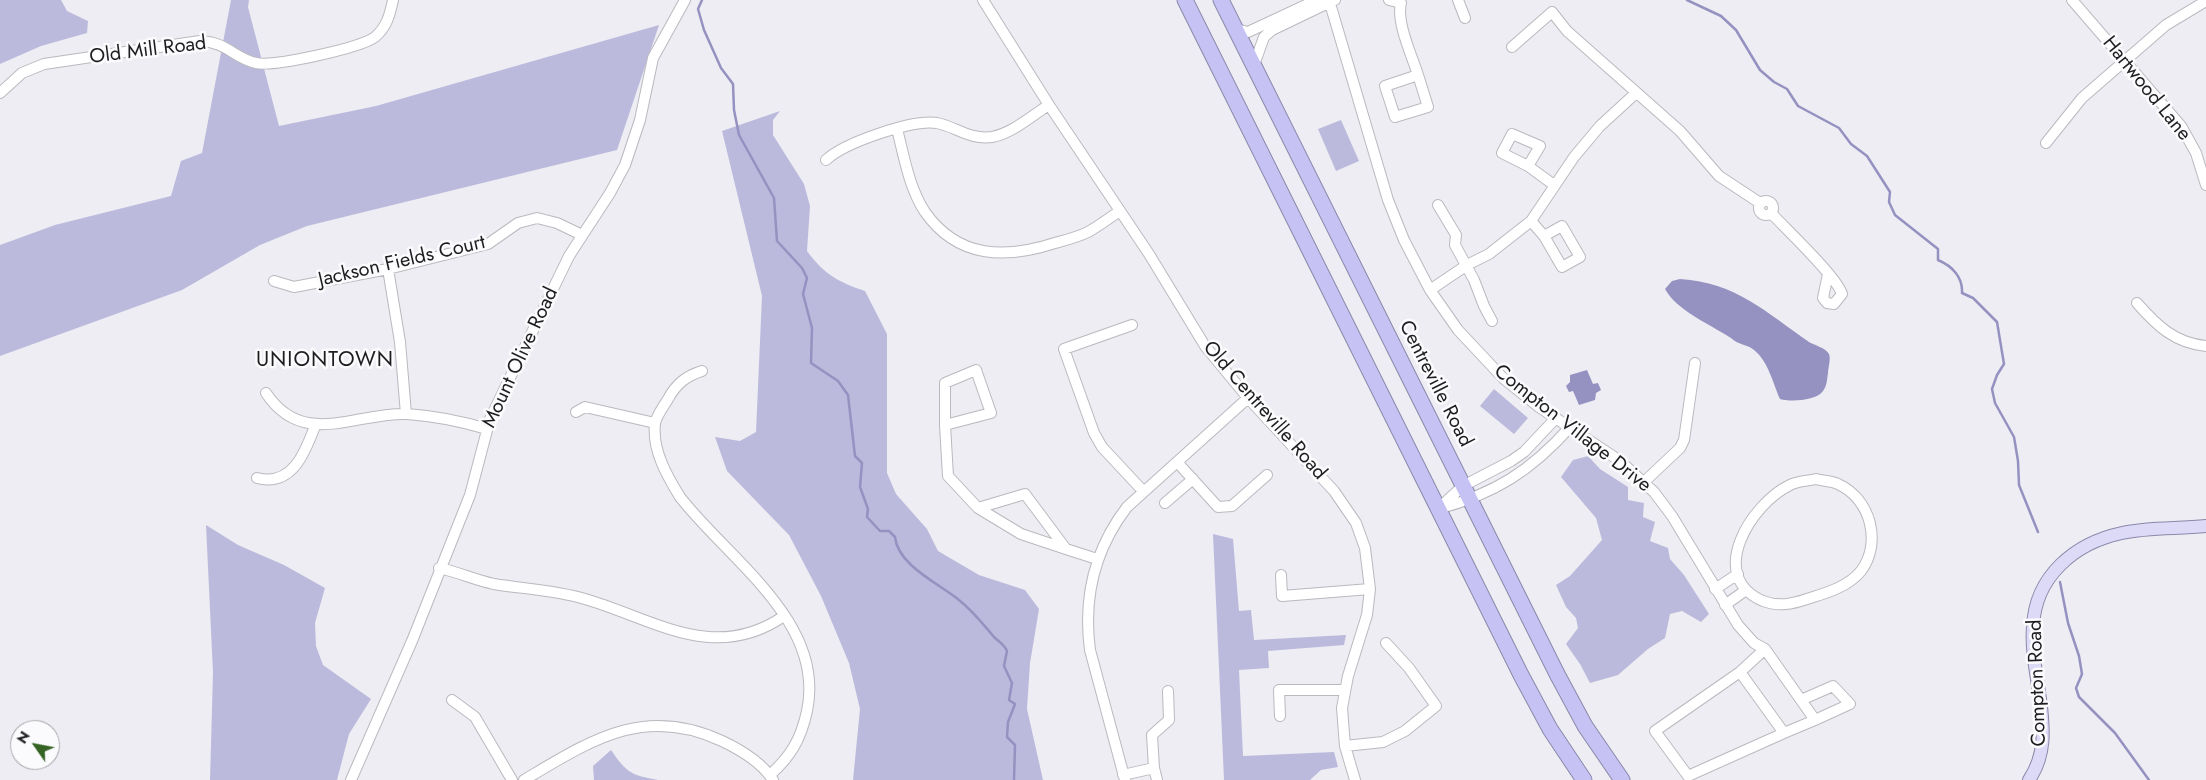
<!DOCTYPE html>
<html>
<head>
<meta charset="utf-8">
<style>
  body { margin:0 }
  #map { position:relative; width:2206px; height:780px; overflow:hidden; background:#ededf3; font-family:Jost,sans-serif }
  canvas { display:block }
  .north { position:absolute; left:10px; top:720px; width:50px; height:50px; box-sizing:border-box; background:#fbfbfe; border:1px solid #a2a2a5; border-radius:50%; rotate:303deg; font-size:14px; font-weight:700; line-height:20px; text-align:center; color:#1d1d1f }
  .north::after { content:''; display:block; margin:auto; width:18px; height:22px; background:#346323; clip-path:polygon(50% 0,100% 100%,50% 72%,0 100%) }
</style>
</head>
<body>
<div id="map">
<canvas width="2206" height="780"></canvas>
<div class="north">N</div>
</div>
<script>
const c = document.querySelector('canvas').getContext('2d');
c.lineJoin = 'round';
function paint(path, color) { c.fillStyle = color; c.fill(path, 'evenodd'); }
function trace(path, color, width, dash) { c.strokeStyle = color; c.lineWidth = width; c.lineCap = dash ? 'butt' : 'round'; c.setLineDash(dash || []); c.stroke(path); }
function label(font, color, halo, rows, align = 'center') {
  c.font = font + ' Jost,sans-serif'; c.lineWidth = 5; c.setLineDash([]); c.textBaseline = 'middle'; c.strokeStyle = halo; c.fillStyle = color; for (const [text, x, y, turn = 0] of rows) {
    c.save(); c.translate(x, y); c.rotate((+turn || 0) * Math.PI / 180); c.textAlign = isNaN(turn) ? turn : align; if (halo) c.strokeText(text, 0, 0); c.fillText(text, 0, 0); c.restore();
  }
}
paint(new Path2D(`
  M0,0H61L67,11L88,21L87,33L41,46L0,64Z
  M231,0H249L248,7L279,126L376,106L659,25L617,150L307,226L260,245L182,290L0,356V245L55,225L171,196L181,161L202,153Z
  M780,111L773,120V135L804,184L810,206L807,251C824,274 838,282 865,291L887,334V473L896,494L927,529L938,551L979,575L1025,590L1039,609L1030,663L1027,709L1043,780H853L860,709L849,663L821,596L789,535L727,471L715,437L740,441L756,432L762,296L722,131Z
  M1341,120L1359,161L1336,171L1318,129Z
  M1494,389L1528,418L1514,434L1480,406Z
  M1588,456L1600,469L1628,487V500L1644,503L1643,517L1655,522L1650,541L1668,548L1670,559L1684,575L1709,614L1701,622L1682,611L1670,614L1665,638L1648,649L1618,675L1590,683L1580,664L1566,644L1578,628L1576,618L1566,607L1556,585L1570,576L1602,540L1596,518L1561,477L1573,460Z
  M206,525L238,545L284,565L325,588L315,623L316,646L323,665L371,699L349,734L337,780H210L213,673Z
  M1213,534L1233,539L1239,611L1251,610L1254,640L1346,635L1344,645L1268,651L1269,668L1239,670L1243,756L1334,752L1338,767L1321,770L1310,780H1224Z
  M611,750C627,773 631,775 658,780H594L593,766Z`), '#bcbadc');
paint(new Path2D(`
  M1680,279C1735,282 1767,313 1809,342C1814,345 1826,348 1829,354C1831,359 1828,368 1828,373C1827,379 1827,386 1823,391C1816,401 1790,402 1780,399C1773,383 1768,361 1754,350C1747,344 1738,345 1731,338C1711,325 1676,310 1665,289L1672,281Z
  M1587,370L1593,384L1598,383L1601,390L1596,393L1595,400L1579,405L1573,391L1569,392L1566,386L1570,382V375Z`), '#9591c0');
trace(new Path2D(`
  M702,0L698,9L704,30L721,68L733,84L734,110L739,135L774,198L777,241L802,268L807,278L803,294L812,328L811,363L838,381L848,395L855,456L862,463L860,487L868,509L867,517L880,531H889L895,537C898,566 940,584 959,600C973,611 983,624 994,637C999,642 1004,644 1007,651L1004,666L1012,683L1009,700L1015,704L1008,722L1007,737L1015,745L1014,780
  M1687,0L1721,16L1736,30L1760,70L1774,82L1787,89L1798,106L1839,128L1851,144L1867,156L1890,192L1889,202L1895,215L1938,249V260C1952,266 1963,277 1962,293L1973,298L1997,322L2004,364L1997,375L1992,389L1995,403L2014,437L2018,461L2019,485L2038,532
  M2060,582L2068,623L2079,656L2082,674L2076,688L2079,697L2115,733L2149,780`), '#9591c0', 2.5);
const minor = new Path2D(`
  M983,0L1049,105L1149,254L1205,346L1248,398L1334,491L1356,523L1365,548L1370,589L1367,615L1348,676L1342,708L1345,746L1355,780
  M1329,0L1388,200L1404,240L1430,290L1458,330L1503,378L1539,407L1620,461L1654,492L1672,516L1738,625L1754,643L1765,649L1815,720L1850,704L1833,686L1801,700
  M1389,0L1401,3C1396,22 1412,56 1418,75
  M1458,0L1465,18
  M2072,0L2181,126L2196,153L2206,185
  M1236,29L1248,32L1308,4L1335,0
  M1512,47L1552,12L1567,31L1680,131L1719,176L1760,203
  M1254,65L1264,37L1272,30L1326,4
  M1418,75L1428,107L1395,117L1385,86Z
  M0,93L22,73L44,64L200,41C227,42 234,58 256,63C274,67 360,48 375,37C387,27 390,14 393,0
  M897,129C904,156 909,188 925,212C958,259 1006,259 1055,243C1066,240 1078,237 1088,232C1099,226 1109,218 1120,211
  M2046,143L2082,98L2166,25L2206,1
  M826,160C844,143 912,119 937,123C956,127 970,140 992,137C1013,133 1031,116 1049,105
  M1528,166L1540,146L1512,134L1502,153L1528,166L1554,185
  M1759 208a7 7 0 1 1 14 0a7 7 0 1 1-14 0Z
  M1438,205L1456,235L1455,245L1474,280L1484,306L1492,321
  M1771,213C1786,229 1837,277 1842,294L1834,304L1827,303L1823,298L1828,274
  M1531,221L1544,236L1562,226L1580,257L1562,267L1544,236
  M388,269L400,342L406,414
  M274,281L294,287L388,269L488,244L518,223L537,218L557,223L582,235
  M1430,290L1467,265L1489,254L1531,221L1574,157L1600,126L1636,93
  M2137,303C2157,326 2175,343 2206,346
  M1132,325L1064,349L1094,433L1102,447L1143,491
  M976,370L991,413L945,425V383Z
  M702,371C686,376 676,384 668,399C664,406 656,416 655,424C652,450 667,476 680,497C728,559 826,622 807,711C801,739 791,756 770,775
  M266,393C303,449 356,412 407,414C434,416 461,421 487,429
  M576,412L585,407L655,423
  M945,425L948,476L978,508L1021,534L1066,549
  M1177,462L1218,507L1232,506L1267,475
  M257,478C292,487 305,453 315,426
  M1816,479C1823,481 1832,481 1838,484C1871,499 1882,543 1861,571C1848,587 1826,593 1807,599C1792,604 1779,607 1763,601C1705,576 1752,503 1790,485C1797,481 1808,481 1816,479Z
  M1644,482L1680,448L1684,440L1695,363
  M1165,503L1193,479
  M978,508L1025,494L1066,549L1097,559
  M1439,508L1463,486L1511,461L1524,452L1556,418
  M1438,509C1494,494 1531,471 1570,427
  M439,568C458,572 475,580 494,584C524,589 555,590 585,599C654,619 714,664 784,616
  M1281,575L1282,596L1370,589
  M1715,589L1738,574
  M1725,605L1746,590
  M1765,649L1740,672L1784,733L1815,720
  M1740,672L1655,731L1688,776L1784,733
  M452,700L475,717L512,780
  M1280,716L1279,690H1344
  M1345,746L1383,742L1405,731L1436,706L1409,668L1386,643
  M1154,768L1157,780
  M1123,775L1154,768L1152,735L1169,720L1168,691
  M351,780L412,641L470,495L490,419L569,256L610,193L625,165L640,120L653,58L685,0
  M524,780C590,741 644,704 722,741C741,750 762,763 773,780
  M1125,780L1090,650C1083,597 1094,550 1127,507L1248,398`);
const major = new Path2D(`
  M2029,780C2046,755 2044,729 2040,699C2037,676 2031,651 2033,627C2035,576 2075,543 2122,533C2149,527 2179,529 2206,526`);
const highway = new Path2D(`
  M1185,0L1521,675L1550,729L1584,780
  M1221,0L1557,674L1585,726L1622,780`);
trace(minor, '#b9b9bf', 12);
trace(major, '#8b88a9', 14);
trace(highway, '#8b88a9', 17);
trace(minor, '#fff', 10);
trace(major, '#dddaf8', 12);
trace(highway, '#c6c2f4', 15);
label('20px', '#1d1d1f', '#fbfbfe', [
  ["Old Mill Road",148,51,-7],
  ["Hartwood Lane",2146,89,51],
  ["Jackson Fields Court",402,262,-13],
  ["Mount Olive Road",521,358,-65],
  ["Centreville Road",1435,384,63],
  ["Old Centreville Road",1264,411,49],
  ["Compton Village Drive",1572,429,38],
  ["Compton Road",2038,683,-92]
]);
c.letterSpacing = '1px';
label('21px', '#1d1d1f', '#fbfbfe', [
  ["UNIONTOWN",325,361]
]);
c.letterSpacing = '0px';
</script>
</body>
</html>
